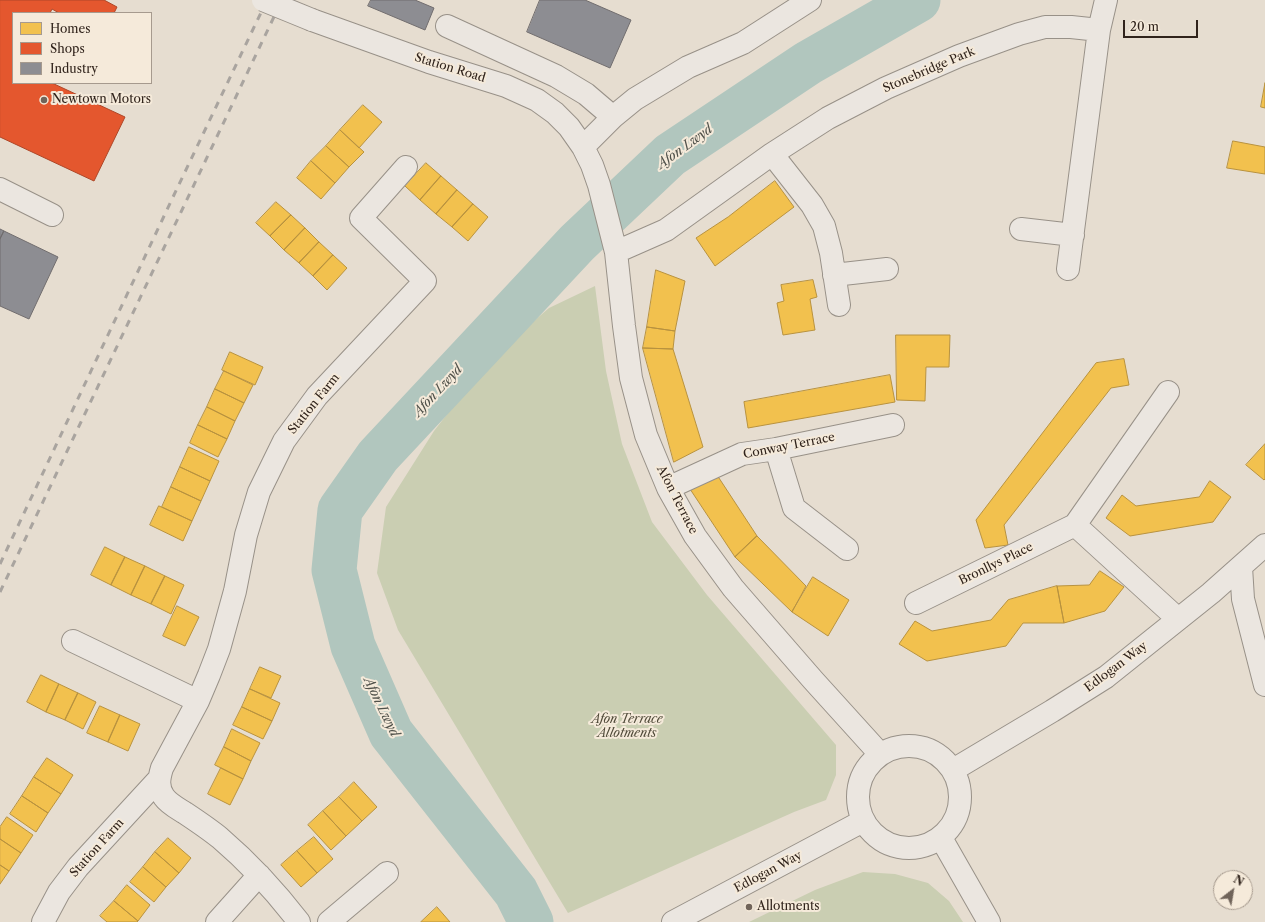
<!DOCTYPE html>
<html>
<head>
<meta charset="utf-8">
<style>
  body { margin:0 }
  #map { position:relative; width:1265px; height:922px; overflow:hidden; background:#e6ddd0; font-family:"Libre Caslon Text",serif }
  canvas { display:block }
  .legend { position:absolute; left:12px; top:12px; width:140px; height:72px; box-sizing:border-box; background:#f5eada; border:1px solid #a69a8e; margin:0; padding:5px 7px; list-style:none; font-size:12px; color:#30231b }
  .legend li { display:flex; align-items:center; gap:8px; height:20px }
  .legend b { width:20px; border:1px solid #a69a8e }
  .north { position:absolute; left:1213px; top:870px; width:40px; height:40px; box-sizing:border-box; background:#f5eada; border:1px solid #a69a8e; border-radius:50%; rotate:31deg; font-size:11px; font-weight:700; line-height:16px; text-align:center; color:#30231b }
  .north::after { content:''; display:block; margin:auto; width:14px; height:18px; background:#70645a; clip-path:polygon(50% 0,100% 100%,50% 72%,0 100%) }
  .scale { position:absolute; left:1123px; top:20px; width:75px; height:18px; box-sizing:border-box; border:2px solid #30231b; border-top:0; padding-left:5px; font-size:12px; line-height:14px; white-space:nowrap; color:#30231b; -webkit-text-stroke:3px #f5eada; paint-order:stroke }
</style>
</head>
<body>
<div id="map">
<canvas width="1265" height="922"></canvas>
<ul class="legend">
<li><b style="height:11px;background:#f2c14e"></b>Homes</li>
<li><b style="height:11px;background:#e4572e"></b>Shops</li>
<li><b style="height:11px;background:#8d8d92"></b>Industry</li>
</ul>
<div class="north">N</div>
<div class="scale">20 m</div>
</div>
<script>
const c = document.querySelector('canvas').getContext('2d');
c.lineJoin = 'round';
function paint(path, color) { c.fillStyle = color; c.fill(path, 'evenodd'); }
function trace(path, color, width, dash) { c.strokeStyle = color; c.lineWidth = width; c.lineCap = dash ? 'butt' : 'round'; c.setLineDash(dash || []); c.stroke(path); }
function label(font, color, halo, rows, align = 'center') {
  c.font = font + ' "Libre Caslon Text",serif'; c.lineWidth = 4; c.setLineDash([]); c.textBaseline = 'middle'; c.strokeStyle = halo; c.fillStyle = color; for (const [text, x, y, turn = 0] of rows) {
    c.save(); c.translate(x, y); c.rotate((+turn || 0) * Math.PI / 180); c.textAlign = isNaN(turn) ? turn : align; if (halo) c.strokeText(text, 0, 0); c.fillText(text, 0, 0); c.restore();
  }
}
paint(new Path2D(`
  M595,286L606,371L622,444L652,522L707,595L836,745V775L826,800L794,812L568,913L398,630L377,573L386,507L434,431L490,359L549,308Z
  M863,872L895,874L928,883L949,901L963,922H749L815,890Z`), '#caceb2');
const homes = new Path2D(`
  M1265,83V108L1261,107Z
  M363,105L382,122L359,148L340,130Z
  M340,130L364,152L349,167L326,146Z
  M1233,141L1265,147V174L1227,168Z
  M326,146L349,167L335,183L311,161Z
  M311,161L335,183L321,199L297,178Z
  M426,163L441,176L420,200L405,186Z
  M441,176L457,190L436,214L420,200Z
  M775,181L794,207L715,266L696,238L728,217Z
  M457,190L473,204L452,227L436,214Z
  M276,202L291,215L270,236L256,223Z
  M473,204L488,217L468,241L452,227Z
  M291,215L305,228L284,250L270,236Z
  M305,228L319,242L299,263L284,250Z
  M319,242L333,255L313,276L299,263Z
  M333,255L347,268L327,290L313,276Z
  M656,270L685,281L675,331L647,327Z
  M813,280L817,297L810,299L815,330L783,335L777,303L784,301L781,285Z
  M647,327L675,331L673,349L643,348Z
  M896,335H950L949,367H926L925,401L897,400Z
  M643,348L673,349L703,447L674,462Z
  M230,352L263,367L255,385L222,370Z
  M1124,359L1129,385L1111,388L1004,525L1008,545L985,548L976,520L1096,363Z
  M224,371L253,385L244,403L215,389Z
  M890,375L895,402L748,428L744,402Z
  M215,389L244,403L235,421L207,407Z
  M207,407L235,421L227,439L198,425Z
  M198,425L227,439L218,457L190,443Z
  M1265,444V479L1264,480L1246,465Z
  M189,447L219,461L210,481L180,467Z
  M180,467L210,481L201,501L171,487Z
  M717,475L757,536L735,557L690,489Z
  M1210,481L1231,497L1213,522L1130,536L1106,518L1122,495L1136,506L1199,497Z
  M171,487L201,501L192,521L162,507Z
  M159,506L192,521L183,541L150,525Z
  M757,536L806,586L792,612L735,557Z
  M105,547L125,557L111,585L91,575Z
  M125,557L145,566L131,595L111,585Z
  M145,566L165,576L151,604L131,595Z
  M1100,571L1124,587L1105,611L1064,623L1057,586L1089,585Z
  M165,576L184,585L171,614L151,604Z
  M813,577L849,600L828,636L792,612Z
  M1057,586L1064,623H1023L1006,646L927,661L899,644L915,621L932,631L991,620L1008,600Z
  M177,606L199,617L185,646L163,636Z
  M260,667L281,676L271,698L250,689Z
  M41,675L59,684L46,712L27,702Z
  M59,684L78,693L65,720L46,712Z
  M250,689L280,703L272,721L242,707Z
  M78,693L96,702L83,729L65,720Z
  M100,706L120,715L108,742L87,733Z
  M242,707L272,721L263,739L233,725Z
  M120,715L140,724L128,751L108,742Z
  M232,729L260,743L251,761L224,747Z
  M224,747L251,761L243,779L215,765Z
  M47,758L73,775L61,794L34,777Z
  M221,768L243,779L230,805L208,794Z
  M34,777L61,794L48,813L22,796Z
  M354,782L377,807L362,821L339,797Z
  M22,796L48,813L36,832L10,814Z
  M339,797L362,821L346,836L323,811Z
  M323,811L346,836L331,850L308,825Z
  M7,817L33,835L21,853L0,839V827Z
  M314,837L333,859L317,873L297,851Z
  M168,838L191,858L179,873L155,852Z
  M0,839L21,853L9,871L0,865Z
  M297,851L317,873L301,887L281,865Z
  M155,852L179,873L166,887L143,867Z
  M0,865L9,871L0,884Z
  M143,867L166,887L154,902L130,882Z
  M127,885L150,905L138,921L114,901Z
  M114,901L138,921L137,922H107L100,916Z
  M437,907L450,922H421Z`);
paint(homes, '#f2c14e');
trace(homes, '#b8923f', 1);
const shops = new Path2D(`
  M0,0H104L117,7L114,13H59L52,9L50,13H13V83H52L125,117L94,181L0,137Z`);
paint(shops, '#e4572e');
trace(shops, '#ae4728', 1);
const industry = new Path2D(`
  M371,0H415L434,8L425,30L368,6Z
  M540,0H585L631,20L610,68L527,32Z
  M0,229L4,231L0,239Z
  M4,231L58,257L29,319L0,306V239Z`);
paint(industry, '#8d8d92');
trace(industry, '#716d6e', 1);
trace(new Path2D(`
  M531,922L516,892L391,733L353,646L334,570L340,510L378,456L577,243L670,155L808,63L918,0`), '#b1c6be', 45);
const minor = new Path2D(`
  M312,20L429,62L506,86L537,100L555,113L569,127L583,147L592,165L599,185L616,252L624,326L631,378L646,435L668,488L695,536L733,588L813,680L880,754
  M447,26L556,76L586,94L613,117
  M583,147L613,117L635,99L688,67L743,43L810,0
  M772,154L812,205L824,226L831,253L839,305
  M0,189L52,215
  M1021,229L1073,235
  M616,252L666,230L772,154L828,118L886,88L959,56L1019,34L1045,27H1071L1099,30
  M1068,269L1099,30L1106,0
  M834,275L887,269
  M1168,392L1075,525L1178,619
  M776,449L794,508L847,549
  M668,488L742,454L776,449L893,425
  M1241,567L1243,599L1265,685
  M916,603L1075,525
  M73,641L198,701
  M858 797a51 51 0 1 1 102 0a51 51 0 1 1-102 0Z
  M953,770L1052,711L1106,677L1211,593L1265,545
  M941,838L989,922
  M43,922L59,892L78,867L159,779
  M217,922L259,875
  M299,922C276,892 248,862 220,838C209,829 197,821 185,813C177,808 169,804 164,797C157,787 159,778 162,768L198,701L209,675L219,649L235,591L246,535L259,492L284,441L317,396L425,281L361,218L406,167
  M329,922L387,873
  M673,922L863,821`);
trace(minor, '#989188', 24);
trace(minor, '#ebe6e0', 22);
trace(new Path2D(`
  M0,564L173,197L267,0
  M0,592L282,0`), '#a9a49f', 3, [7, 7]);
const minorBridge = new Path2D(`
  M263,0L312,20`);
trace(minorBridge, '#989188', 24, []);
trace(minorBridge, '#ebe6e0', 22);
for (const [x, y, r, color] of [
  [44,100,4,"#70645a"],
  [749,907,4,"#70645a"]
]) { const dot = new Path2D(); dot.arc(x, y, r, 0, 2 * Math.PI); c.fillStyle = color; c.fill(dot); trace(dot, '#f5eada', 1.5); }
label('12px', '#30231b', '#f5eada', [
  ["Station Road",450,68,17],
  ["Stonebridge Park",929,70,-23],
  ["Station Farm",314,404,-51],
  ["Conway Terrace",789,446,-11],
  ["Afon Terrace",677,500,63],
  ["Bronllys Place",996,564,-26],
  ["Edlogan Way",1116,667,-37],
  ["Station Farm",97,848,-48],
  ["Edlogan Way",768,872,-28]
]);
label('12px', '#30231b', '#f5eada', [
  ["Newtown Motors",52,100],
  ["Allotments",757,907]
], 'left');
label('italic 12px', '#514b3a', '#f5eada', [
  ["Afon Terrace",627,720],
  ["Allotments",627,734]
]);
label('italic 13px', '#50514a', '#f5eada', [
  ["Afon Lwyd",685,147,-36],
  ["Afon Lwyd",438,391,-47],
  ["Afon Lwyd",381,707,64]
]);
</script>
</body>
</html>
